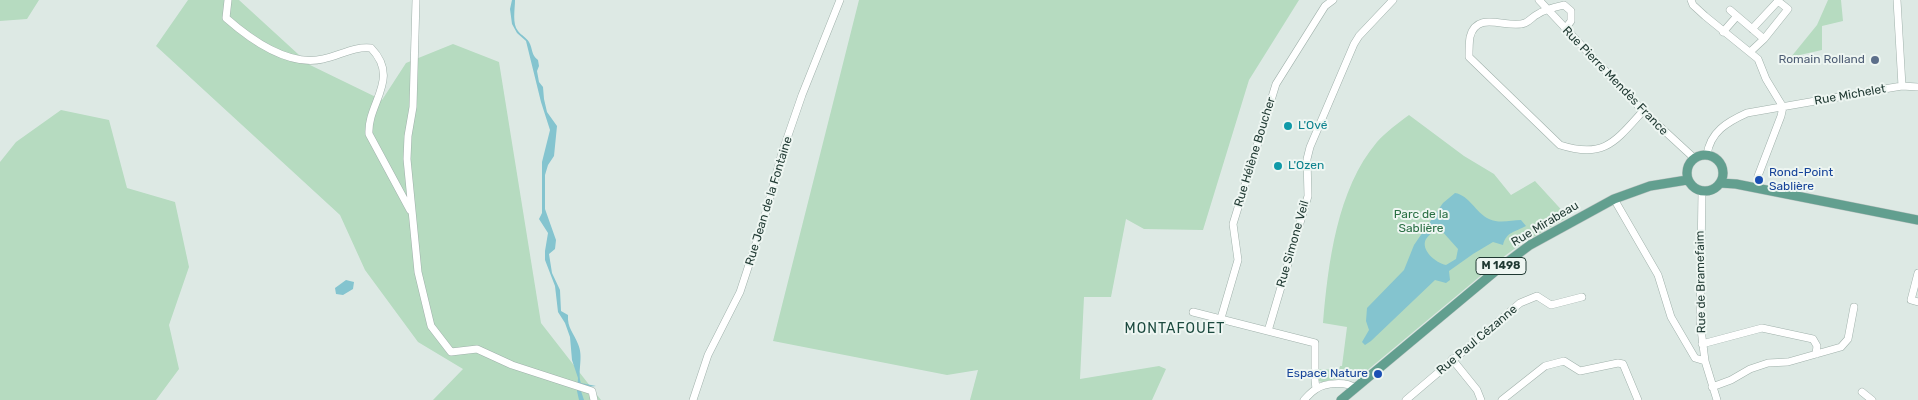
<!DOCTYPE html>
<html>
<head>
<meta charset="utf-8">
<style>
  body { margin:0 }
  canvas { display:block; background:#dde9e4 }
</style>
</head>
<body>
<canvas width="1918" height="400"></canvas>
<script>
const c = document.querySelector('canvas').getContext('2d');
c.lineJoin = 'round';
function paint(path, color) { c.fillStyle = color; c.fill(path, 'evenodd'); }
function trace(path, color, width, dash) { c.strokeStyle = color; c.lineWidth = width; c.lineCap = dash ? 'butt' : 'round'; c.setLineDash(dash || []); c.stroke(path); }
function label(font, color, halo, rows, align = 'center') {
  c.font = font + ' Rubik,sans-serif'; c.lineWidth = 4; c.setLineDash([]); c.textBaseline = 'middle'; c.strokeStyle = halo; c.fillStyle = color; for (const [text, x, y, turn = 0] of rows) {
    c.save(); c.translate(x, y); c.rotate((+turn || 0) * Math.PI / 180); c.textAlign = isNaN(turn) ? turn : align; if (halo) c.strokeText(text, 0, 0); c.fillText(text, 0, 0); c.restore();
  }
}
paint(new Path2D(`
  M0,0H39L27,19L0,21Z
  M188,0H239L310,65L382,100L406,63L453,44L499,62L541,323L601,400H433L463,369L418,342L365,270L340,215L156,46Z
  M859,0H1299L1249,80L1203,230L1144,229L1126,219L1111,297H1084L1080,379L1159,366L1166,369L1152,400H970L978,370L947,375L773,341Z
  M1828,0H1841L1843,21L1822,26V50L1791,57L1817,25Z
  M61,110L109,120L127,188L175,202L189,267L169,325L179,369L156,400H0V162L16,142Z
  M1409,115L1464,156L1494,174L1511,195L1535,181L1568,217L1521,244L1502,258L1364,373L1322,382L1319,381L1318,369L1339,370L1340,366H1342L1347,327L1323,323C1328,264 1337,189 1377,142C1386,132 1398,123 1409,115Z`), '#b6dbc0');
paint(new Path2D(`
  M512,0H515C515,9 512,24 518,31C522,36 526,37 529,42C533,49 531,55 538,60L539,66L537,71L539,82L543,87L544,99L547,112L557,126L554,156L548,165L545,175V209L556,240L555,249L549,254L552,273L560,290L561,311L568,315C567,328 574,333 578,344C584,357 577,372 581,383L596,386L580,388L584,400H579L577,391L578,378L572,360L570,337L565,323L558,312L555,286L545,260V251L548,233L539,219L542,213V162L550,130L541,102L526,41L517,33L512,24L510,9Z
  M1455,193C1469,195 1476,213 1489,219C1500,224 1511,220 1521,220L1526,226C1515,232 1506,232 1503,245L1493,242L1473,254L1449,271L1450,280L1446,283L1435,280L1371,341L1365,345L1362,342L1369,330L1366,321L1367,308L1404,270L1414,245L1443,203ZM1434,229L1441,230L1458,249L1456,259L1446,265C1436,263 1420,250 1426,239C1428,236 1432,233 1434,229Z
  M346,280L354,282L353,289L343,295L336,294L335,288Z`), '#84c4cf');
const minor = new Path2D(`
  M228,0L226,18C251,40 288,67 323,59C339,56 354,46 371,48C401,79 367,103 369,134L410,210
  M416,0L413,107L408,136L407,159L418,272L431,326L451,352L477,349L512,365L592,391L594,400
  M1539,0L1643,111L1694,158
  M1691,0L1693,5L1705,16L1758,59L1766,79L1783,107
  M1897,0L1902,86
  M1730,10L1764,39L1788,9L1778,1L1752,29
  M1565,29L1571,21V11L1564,5C1555,7 1545,9 1538,14C1533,16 1530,21 1525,23C1508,30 1477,9 1470,37C1469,43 1469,50 1469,57L1560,145C1604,159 1615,142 1643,111
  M1723,32L1737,16
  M1750,52L1764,39
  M1707,155C1710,132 1727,122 1747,113L1884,89L1902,86L1918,87
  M1758,176L1781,116L1783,107
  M1702,192L1700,321L1705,361L1717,400
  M1614,199L1658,275L1671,317L1695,358L1705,361
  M1918,273L1911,300L1918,302
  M1193,312L1315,343V380L1316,389
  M1221,318L1238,260L1233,224L1276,84L1325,6L1333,0
  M1268,331L1308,196L1307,159L1310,147L1354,44L1359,36L1393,0
  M1702,344L1762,328L1813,339L1817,346L1816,354
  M1452,359L1477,390L1481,400
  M1712,387L1731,380L1750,369L1768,363L1788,362L1841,347L1848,339L1854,307
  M1862,392L1872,400
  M693,400L708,355L740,292L764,219L782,153L802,95L840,0
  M1304,400C1308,396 1311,392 1316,389C1325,383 1346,381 1355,388
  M1406,400L1520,303L1537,296L1551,305L1582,297
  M1502,400L1545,366L1564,361L1580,371L1618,363L1623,364L1638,400`);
const major = new Path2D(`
  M1687 173a18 18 0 1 1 36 0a18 18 0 1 1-36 0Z
  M1720,183L1736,184L1918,220
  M1341,400L1498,269L1530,245L1614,199L1650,186L1687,180`);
trace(minor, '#a0b1ab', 8);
trace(major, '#bcc4c2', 10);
trace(minor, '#fff', 7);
trace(major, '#629f8f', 9);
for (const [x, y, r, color] of [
  [1875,60,5,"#5c6f8a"],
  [1288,126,5,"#0f9aa8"],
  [1278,166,5,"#0f9aa8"],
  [1759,180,5,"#1a4fb4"],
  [1378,374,5,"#1a4fb4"]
]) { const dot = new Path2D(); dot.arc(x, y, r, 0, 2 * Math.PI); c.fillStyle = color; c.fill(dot); trace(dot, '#eef6f2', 2); }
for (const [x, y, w] of [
  [1501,266,50]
]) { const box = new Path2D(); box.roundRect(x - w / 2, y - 8.5, w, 17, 4); c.fillStyle = '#eef6f2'; c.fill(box); trace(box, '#1f3932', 1); }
label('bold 11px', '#1f3932', null, [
  ["M 1498",1501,266]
]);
label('12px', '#4e5e75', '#eef6f2', [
  ["Romain Rolland",1865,60]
], 'right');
label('12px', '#1f3932', '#eef6f2', [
  ["Rue Pierre Mendès France",1615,81,46],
  ["Rue Michelet",1850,95,-10],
  ["Rue Hélène Boucher",1255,152,-73],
  ["Rue Jean de la Fontaine",769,201,-73],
  ["Rue Mirabeau",1545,224,-31],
  ["Rue Simone Veil",1293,244,-74],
  ["Rue de Bramefaim",1701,282,-91],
  ["Rue Paul Cézanne",1477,340,-40]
]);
label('12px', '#0d838f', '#eef6f2', [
  ["L'Ové",1298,126],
  ["L'Ozen",1288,166]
], 'left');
label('12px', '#164399', '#eef6f2', [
  ["Rond-Point",1769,173],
  ["Sablière",1769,187],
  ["Espace Nature",1368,374,"right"]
], 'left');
label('12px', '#2a6f44', '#eef6f2', [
  ["Parc de la",1421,215],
  ["Sablière",1421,229]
]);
c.letterSpacing = '1px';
label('14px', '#1c4a3f', '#eef6f2', [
  ["MONTAFOUET",1175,329]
]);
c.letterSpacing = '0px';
</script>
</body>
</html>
